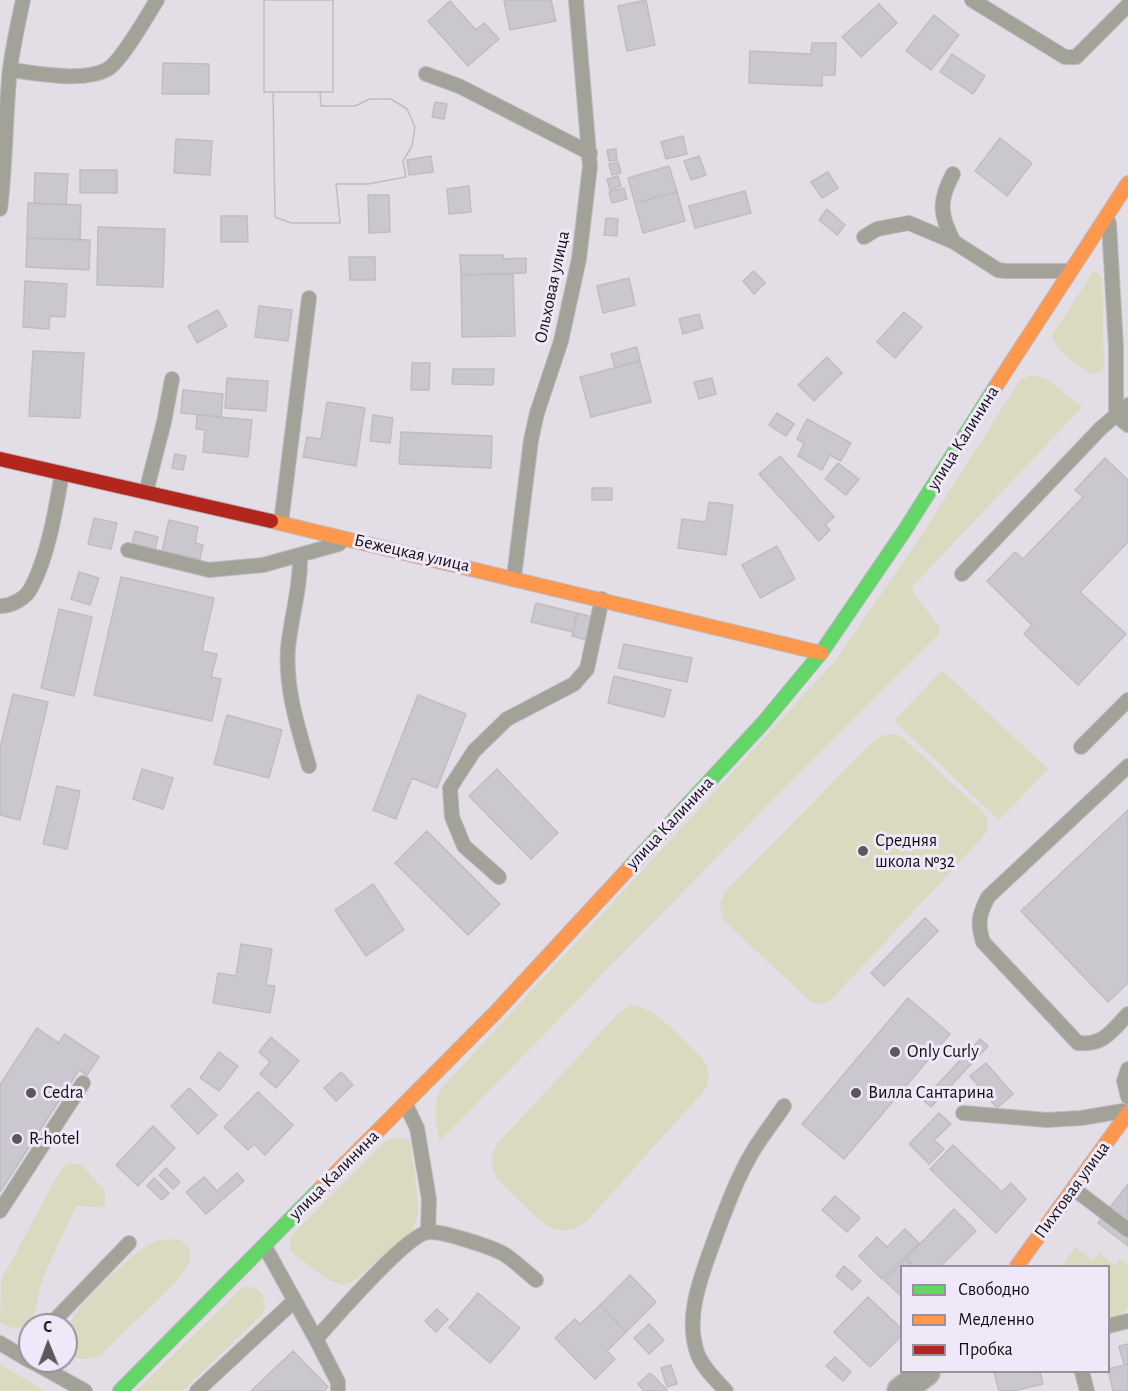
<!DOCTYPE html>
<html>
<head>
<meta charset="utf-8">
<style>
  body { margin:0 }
  #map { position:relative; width:1128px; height:1391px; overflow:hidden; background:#e3dee6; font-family:"Alegreya Sans",sans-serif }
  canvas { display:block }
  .legend { position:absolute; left:900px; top:1265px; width:210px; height:108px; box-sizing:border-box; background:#f0e8f8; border:2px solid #97919c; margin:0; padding:8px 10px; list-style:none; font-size:18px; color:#110e13 }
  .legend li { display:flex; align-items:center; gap:12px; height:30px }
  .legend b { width:30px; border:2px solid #97919c }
  .north { position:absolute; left:18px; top:1313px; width:60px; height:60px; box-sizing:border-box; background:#f0e8f8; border:2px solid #97919c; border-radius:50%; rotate:359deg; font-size:16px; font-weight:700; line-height:24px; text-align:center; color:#110e13 }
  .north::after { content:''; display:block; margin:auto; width:21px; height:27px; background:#5a575d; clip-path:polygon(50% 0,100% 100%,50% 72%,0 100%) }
</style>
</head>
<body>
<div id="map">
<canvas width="1128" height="1391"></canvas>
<ul class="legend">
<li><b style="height:8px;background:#63d668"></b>Свободно</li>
<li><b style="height:8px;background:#ff974d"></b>Медленно</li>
<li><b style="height:8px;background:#b3261e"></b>Пробка</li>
</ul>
<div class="north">С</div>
</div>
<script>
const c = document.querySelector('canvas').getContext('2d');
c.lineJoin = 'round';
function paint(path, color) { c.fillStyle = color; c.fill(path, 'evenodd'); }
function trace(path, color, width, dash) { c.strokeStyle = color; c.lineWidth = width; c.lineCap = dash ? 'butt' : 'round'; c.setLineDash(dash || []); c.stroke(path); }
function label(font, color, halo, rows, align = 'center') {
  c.font = font + ' "Alegreya Sans",sans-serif'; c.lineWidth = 6; c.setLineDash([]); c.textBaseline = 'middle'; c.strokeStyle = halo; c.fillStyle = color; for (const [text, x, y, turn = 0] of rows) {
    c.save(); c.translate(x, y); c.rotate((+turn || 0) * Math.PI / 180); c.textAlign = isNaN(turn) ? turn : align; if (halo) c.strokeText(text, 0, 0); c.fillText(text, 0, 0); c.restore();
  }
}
paint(new Path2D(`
  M1093,272L1098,273L1102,277L1104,364C1102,370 1100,373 1093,374C1082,370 1052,348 1052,335Z
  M1033,375L1047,379L1082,407L913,586L912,590L940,628L939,634L795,777L439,1142C437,1125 432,1107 440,1090L835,661L921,536L1020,380Z
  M942,670L1048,769L999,820L894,721Z
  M891,734L902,737L983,812C989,821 990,829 983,837L831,1000L820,1004L812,1003L723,920C719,909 719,903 725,892L874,740L885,735Z
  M631,1005C657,1008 683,1040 702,1058C710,1070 711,1079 704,1091L587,1221C561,1240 547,1228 527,1208C517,1199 507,1189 497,1179C490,1166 490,1157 497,1144L617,1015Z
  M403,1138L410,1141L416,1181L418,1215L412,1232L352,1282L342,1285L327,1279L290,1251V1237L387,1139Z
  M70,1164H81L105,1191V1205L98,1207L76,1206C65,1232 46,1266 39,1292C37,1301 36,1316 30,1323C22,1332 9,1327 0,1323L1,1280L61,1169Z
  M168,1239L181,1240L190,1249V1262L177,1281L101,1355C89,1359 82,1361 71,1355C70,1348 67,1338 67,1331C70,1310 134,1251 154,1242C158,1240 164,1240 168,1239Z
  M1076,1247L1093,1261L1099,1253L1115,1266L1120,1259L1128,1265V1307L1114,1325L1109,1320L1108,1266H1061Z
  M243,1287C262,1285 268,1298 262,1315L182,1391H136Z
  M0,1364L45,1391H0Z`), '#d9dac0');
const building = new Path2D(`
  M264,0H333V92H264Z
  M264,0H333V92H320L321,106H355L370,99H391L407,109L415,127L412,146L403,161L406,177L368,184H336L340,223H291L275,217L273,92H264Z
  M504,0H551L556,21L510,30Z
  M646,0L655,45L627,51L618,6Z
  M450,1L476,30L484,23L499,39L468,66L428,21Z
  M879,4L897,23L861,57L842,37Z
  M934,15L959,35L931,70L906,51Z
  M812,43H836L835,75H822V86L749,83L750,51L811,54Z
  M952,54L985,76L973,94L940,72Z
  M163,63L209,64V94H162Z
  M273,92H320L321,106H355L370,99H391L407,109L415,127L412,146L403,161L406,177L368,184H336L340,223H291L275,217Z
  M435,102L447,104L444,119L432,117Z
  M683,136L687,154L666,159L661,142Z
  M1000,138L1032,163L1007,196L975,171Z
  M176,139L212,141L210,175L174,173Z
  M616,149L617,160L609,161L607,150Z
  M431,156L433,172L409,175L407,160Z
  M699,156L706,175L691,180L684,161Z
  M618,162L621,173L612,175L609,164Z
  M669,166L677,192L635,203L628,178Z
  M80,170H117V193H80Z
  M828,172L838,188L822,198L811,182Z
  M35,173L68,174L66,205L34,203Z
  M618,176L621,186L610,190L607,179Z
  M469,186L471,212L449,214L447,189Z
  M624,188L627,199L612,203L609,192Z
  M745,191L751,213L695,228L689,206Z
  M677,192L685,221L643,233L635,203Z
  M368,195H389L390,232L369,233Z
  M28,203L81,205L80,240L27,238Z
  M827,209L845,225L837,235L819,220Z
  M221,216H247L248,242H221Z
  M606,218L618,219L617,236L604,235Z
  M98,227L165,229L163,287L97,285Z
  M27,238L90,240L89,270L26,267Z
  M460,255H503L504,259L526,258V273L461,275Z
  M349,257H375V280H350Z
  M754,271L765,283L754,294L743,281Z
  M513,274L515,336L462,337L461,275Z
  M629,278L635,305L603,313L597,286Z
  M25,281L67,284L65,317L50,316L49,329L23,327Z
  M259,306L292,310L288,341L255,337Z
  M218,310L227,326L197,343L188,326Z
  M904,312L922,327L895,358L877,342Z
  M699,314L703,328L683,334L679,319Z
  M637,347L640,361L615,368L611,354Z
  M33,351L84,353L80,418L29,416Z
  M827,357L842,373L814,401L798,385Z
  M640,361L651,402L591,417L580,377Z
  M412,363H430L429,390H411Z
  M453,369H494L493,385L452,384Z
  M227,378L268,381L266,411L225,408Z
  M712,378L716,394L699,399L694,382Z
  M183,390L223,394L221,417L181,413Z
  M327,402L365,408L356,466L303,457L307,437L321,439Z
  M777,413L794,424L786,436L769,425Z
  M197,415L252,420L248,457L203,452L205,430L196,429Z
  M373,415L393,418L390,443L370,441Z
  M807,419L851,443L841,461L830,455L822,470L798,456L804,443L797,439Z
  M401,432L492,436L491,468L399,464Z
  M175,454L186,456L183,470L172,468Z
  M780,456L834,517L825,525L830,530L819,541L759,474Z
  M1105,458L1128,480V542L1080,592L1126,634L1078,685L1024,634L1032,625L987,581L1015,552L1023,559L1083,497L1075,490Z
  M838,463L859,479L846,495L825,479Z
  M592,488H612V500H592Z
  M709,502L733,505L726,555L678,548L682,519L706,522Z
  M94,518L117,523L111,549L88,544Z
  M169,520L198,527L195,543L203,545L200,559L162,551Z
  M135,531L158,537L155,549L132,544Z
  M777,546L795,579L760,598L742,565Z
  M79,572L99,578L90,605L71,599Z
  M121,577L214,598L202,651L217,654L211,677L221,679L212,721L94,695Z
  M536,603L577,613L573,632L531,622Z
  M59,609L92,617L74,696L41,688Z
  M578,613L592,617L586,640L572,636Z
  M624,644L692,658L687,682L618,668Z
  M614,676L671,690L664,717L608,703Z
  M13,694L48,702L20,820L0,815V748Z
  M418,695L466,714L437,788L412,778L396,819L373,810Z
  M227,715L282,730L269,778L214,764Z
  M142,769L173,778L163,809L133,799Z
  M497,769L558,833L531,859L469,796Z
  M57,786L80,791L67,849L43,844Z
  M1128,810V983L1108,1002L1021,911Z
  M427,831L500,904L468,935L395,863Z
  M373,884L404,930L366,956L335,910Z
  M925,918L938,931L884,986L871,973Z
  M241,944L272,949L266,985L275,986L270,1013L213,1003L218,973L236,976Z
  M908,998L950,1034L844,1159L802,1124Z
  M37,1028L59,1043L64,1034L99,1057L87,1075L79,1070L0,1192V1085Z
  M271,1037L299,1061L276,1088L260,1074L270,1062L259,1052Z
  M980,1039L988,1046L931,1107L923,1100Z
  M219,1052L238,1066L219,1091L200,1078Z
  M986,1063L1013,1094L997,1108L970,1076Z
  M341,1072L353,1085L336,1101L324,1088Z
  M189,1088L217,1115L198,1134L171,1106Z
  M258,1092L293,1125L265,1155L254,1144L248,1150L224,1127Z
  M939,1113L951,1124L934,1140L944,1149L929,1164L909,1144Z
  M153,1126L175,1148L138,1186L116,1165Z
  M953,1145L1002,1192L1011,1183L1026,1199L996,1233L930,1169Z
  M166,1168L180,1182L173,1189L159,1175Z
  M237,1173L244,1181L206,1214L186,1192L204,1177L217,1191Z
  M154,1178L169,1193L162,1200L147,1186Z
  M1128,1184V1246L1098,1223Z
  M835,1196L860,1218L847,1232L822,1210Z
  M954,1209L976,1231L941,1266H914L906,1258Z
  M905,1229L919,1243L882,1279L859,1256L877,1237L887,1247Z
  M905,1259L913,1266H902V1297L884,1280Z
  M844,1266L861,1281L852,1290L836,1276Z
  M630,1275L656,1302L626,1332L600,1305Z
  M478,1293L520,1328L490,1363L449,1328Z
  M868,1297L902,1329V1335L870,1367L834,1332Z
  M600,1305L626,1332L607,1351L615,1359L595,1379L555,1338L575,1319L580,1324Z
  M437,1309L448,1319L436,1332L425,1321Z
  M649,1324L664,1340L649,1354L634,1338Z
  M1128,1344V1364L1124,1365L1119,1346Z
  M293,1351L328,1387L324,1391H251Z
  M835,1357L851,1372L843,1381L826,1366Z
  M1128,1364V1391H1113L1108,1369Z
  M671,1365L677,1384L667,1387L661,1368Z
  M994,1372H1040L1043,1384L1013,1391H999Z
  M650,1373L667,1390L666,1391H644L638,1384Z`);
paint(building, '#cbc7ce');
trace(building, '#c0bcc3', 1.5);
const lane = new Path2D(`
  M972,0L1065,57H1076L1128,5
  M10,70C37,73 83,83 108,69C122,60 147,16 157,0
  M426,74L459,86L590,153
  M953,174C938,201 940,216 954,242
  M0,209C6,163 5,116 10,69C13,46 18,23 23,0
  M1109,223L1116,348V415L1128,425
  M864,237L877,229L909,223L954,242L998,270L1005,271H1067
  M146,492L164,422L172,379
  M281,523L309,298
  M128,550L209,570L263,565L339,544
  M300,555C301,587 291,617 288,648C285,688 298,728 309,766
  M962,574L1101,428L1128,405
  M514,577L531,440L537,413L561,341L579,259L590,166L576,0
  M0,606C12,606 26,598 31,588C48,557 56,508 62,473
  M1081,747L1128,700
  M1128,766L988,897C979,915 977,922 983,942L1078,1043C1103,1046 1112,1031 1128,1014
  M499,877L464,846L452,817L450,788L474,751L507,719L574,684L587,669L602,599
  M1128,1069L1124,1081L1128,1097
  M406,1105L417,1128L429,1199L428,1232
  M963,1113L1047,1120L1081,1118L1123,1111
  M1074,1189L1128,1230
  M0,1211L83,1083
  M265,1247L316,1339C333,1320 408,1233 429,1232C443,1231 491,1247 504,1254C515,1261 526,1272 536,1280
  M50,1325L129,1243
  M1108,1326L1128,1321
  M316,1339L338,1382V1391
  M0,1343L30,1361
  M31,1361L85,1391
  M1082,1372L1087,1391
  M197,1391L294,1301
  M726,1391C716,1380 704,1369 698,1355C683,1316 703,1272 716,1235C727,1206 737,1178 753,1151C762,1136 774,1121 784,1106`);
const street = new Path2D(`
  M901,1391L926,1372`);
const fast = new Path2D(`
  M630,867L763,723L821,653L905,530L996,386
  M120,1391L321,1188`);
const slow = new Path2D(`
  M996,386L1128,183
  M271,521L821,653
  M321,1188L495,1013L630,867
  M1017,1266L1128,1113`);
const jam = new Path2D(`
  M0,459L271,521`);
trace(lane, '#bdb9bf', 16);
trace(street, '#bdb9bf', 30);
trace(fast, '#bdb9bf', 16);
trace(slow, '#bdb9bf', 16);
trace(jam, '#bdb9bf', 16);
trace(lane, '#a2a299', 14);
trace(street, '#a2a299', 27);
trace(fast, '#63d668', 14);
trace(slow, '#ff974d', 14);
trace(jam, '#b3261e', 14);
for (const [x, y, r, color] of [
  [863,851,6,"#5a575d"],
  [895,1052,6,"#5a575d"],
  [31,1093,6,"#5a575d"],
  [856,1093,6,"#5a575d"],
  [17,1139,6,"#5a575d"]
]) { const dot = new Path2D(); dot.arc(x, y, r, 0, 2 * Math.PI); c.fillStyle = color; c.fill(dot); trace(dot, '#f0e8f8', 2); }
label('18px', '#110e13', '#f0e8f8', [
  ["Ольховая улица",552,287,-78],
  ["улица Калинина",963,438,-58],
  ["Бежецкая улица",412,553,13],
  ["улица Калинина",670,823,-47],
  ["улица Калинина",334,1175,-45],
  ["Пихтовая улица",1072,1190,-54]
]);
label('18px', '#110e13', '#f0e8f8', [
  ["Средняя",875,841],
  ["школа №32",875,862],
  ["Only Curly",907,1052],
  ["Cedra",43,1093],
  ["Вилла Сантарина",868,1093],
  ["R-hotel",29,1139]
], 'left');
</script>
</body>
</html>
